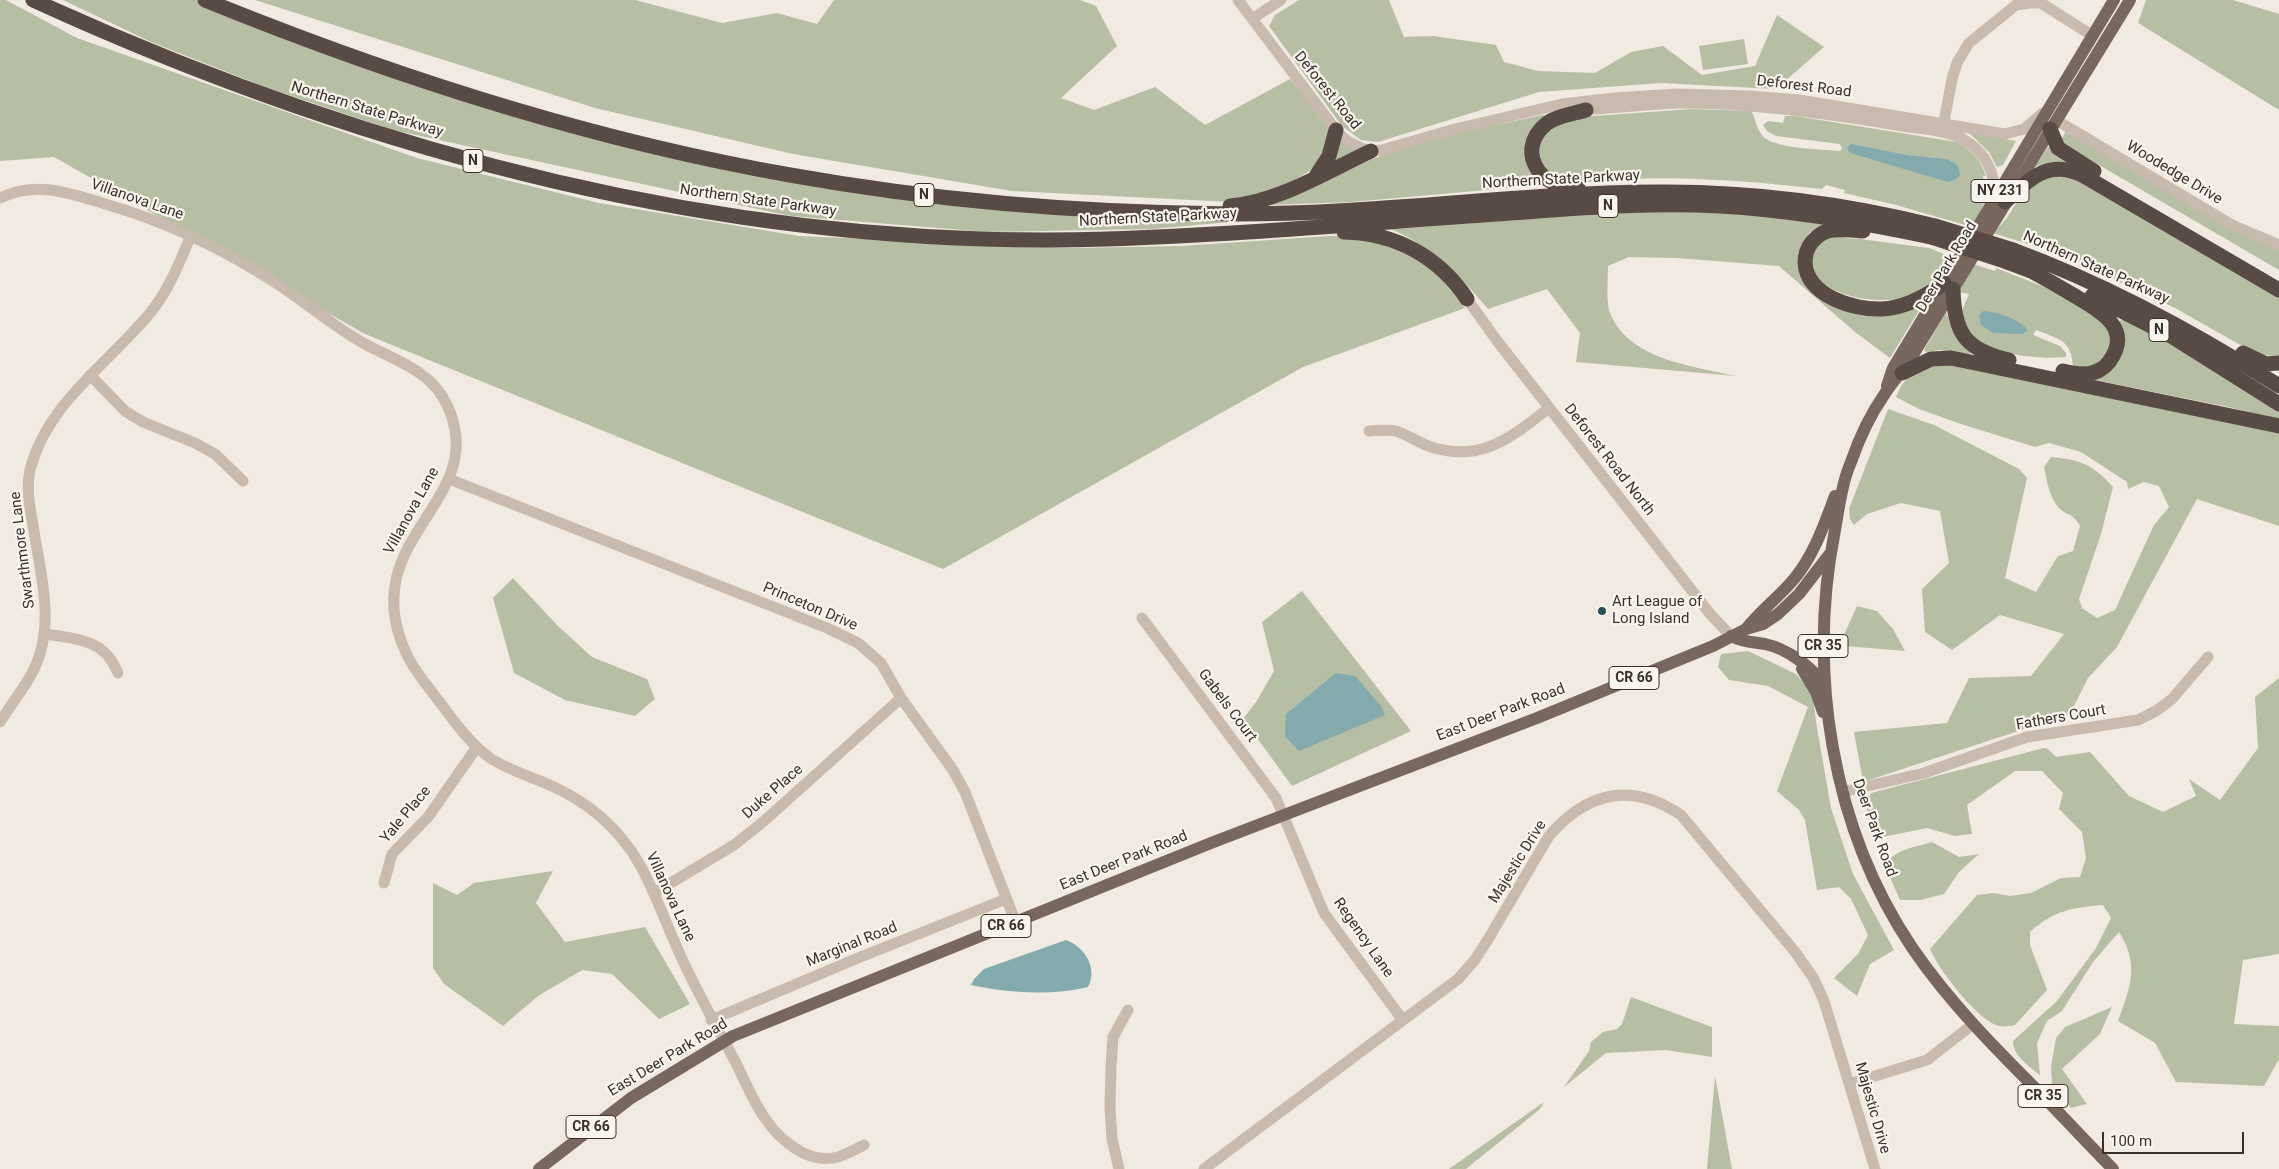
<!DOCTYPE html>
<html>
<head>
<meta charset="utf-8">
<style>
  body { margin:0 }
  #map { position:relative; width:2279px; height:1169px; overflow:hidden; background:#f1eae2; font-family:Roboto,sans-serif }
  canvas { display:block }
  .scale { position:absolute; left:2102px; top:1132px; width:142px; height:22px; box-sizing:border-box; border:2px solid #38302c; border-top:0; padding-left:6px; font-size:15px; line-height:18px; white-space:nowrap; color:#38302c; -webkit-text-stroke:4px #f9f4ee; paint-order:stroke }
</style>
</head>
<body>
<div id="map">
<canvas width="2279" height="1169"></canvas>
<div class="scale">100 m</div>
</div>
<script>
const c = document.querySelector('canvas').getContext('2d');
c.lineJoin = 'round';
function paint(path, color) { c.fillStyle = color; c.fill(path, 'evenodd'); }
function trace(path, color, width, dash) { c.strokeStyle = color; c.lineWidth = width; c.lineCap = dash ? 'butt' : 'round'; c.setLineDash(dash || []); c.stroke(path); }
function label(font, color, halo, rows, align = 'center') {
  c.font = font + ' Roboto,sans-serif'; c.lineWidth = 4.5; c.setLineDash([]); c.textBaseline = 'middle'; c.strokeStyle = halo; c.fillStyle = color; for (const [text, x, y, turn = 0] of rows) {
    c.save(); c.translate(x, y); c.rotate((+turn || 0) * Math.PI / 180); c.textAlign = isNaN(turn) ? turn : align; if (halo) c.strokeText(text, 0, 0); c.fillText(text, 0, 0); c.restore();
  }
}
paint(new Path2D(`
  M0,0H6L77,38L417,158L599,203L799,236L1073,248L1182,246L1328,236L1367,235L1409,249L1436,272L1465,308L1303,367L943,569L365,334L54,157L0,161Z
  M63,0H196L300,42L549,124L969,205L1102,219L1230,222L1152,229L988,232L790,216L393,130L265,87L151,42Z
  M255,0H635L722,23L777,13L817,24L834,0H1080L1096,6L1117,46L1061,98L1094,110L1155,87L1205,125L1290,79C1302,94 1322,110 1328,128C1343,173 1261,194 1231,202L1012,191L793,154L595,108Z
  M1299,0H1389L1404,37L1433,36L1496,45L1504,62L1538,71L1595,73L1631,52L1663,46L1702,75L1755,66L1777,15L1824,47L1776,89L1661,83L1539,92L1378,142L1361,140L1342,126L1269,26L1275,15Z
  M2146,0H2233L2279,14V110L2138,23Z
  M1744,39L1748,64L1703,70L1699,46Z
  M1692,109L1751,111C1757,120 1756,131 1765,138C1780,149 1821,149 1839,151L1842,149L1840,144L1776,136L1767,131L1763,125L1768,121L1783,123L1785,116H1795L1957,142C1972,151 1980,158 1986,176H1983V182L1987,181C1989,199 1980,212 1972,227L1896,205L1844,193L1845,190L1826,185L1822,189C1757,182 1693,176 1627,179C1612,180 1568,186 1555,178C1539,168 1537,151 1542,135L1566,118Z
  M1543,115L1546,116L1534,130L1543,185L1351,202L1270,205V200L1390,152L1452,134Z
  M2066,131L2279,249V270L2063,144L2062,138Z
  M1968,132L2016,141L2003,165L1997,167L1989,152Z
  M1340,141L1355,151L1336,161L1333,157Z
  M2048,147H2050L2082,166L2055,162L2035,167Z
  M2070,173L2279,293V356L2258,355L2175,308L2063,255L1993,233L2007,218L2026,187L2039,177Z
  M1744,210L1823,221L1824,225L1810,232L1802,245L1821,295L1920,309L1890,358L1855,332L1779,266L1676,258L1629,257L1608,266C1608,278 1606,302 1610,313C1629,360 1693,366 1736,376L1576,362L1580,333L1547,289L1488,309C1459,275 1431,245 1388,228L1581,211Z
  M1842,233L1844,238L1860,239L1929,248L1954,258C1941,274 1928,290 1908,297C1882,305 1826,298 1813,271C1808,261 1813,250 1816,241Z
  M1973,264L1995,271L1996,268L2062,294L2105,322L2111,337L2106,355L2093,366H2073C2071,339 2058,339 2036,330L2033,335L2060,346L2066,353V357C2037,360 1960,354 1962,313C1962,307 1967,300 1969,294L1959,292Z
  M1946,312L1950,322L1972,351L1969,355L1940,350L1926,352L1924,350Z
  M2123,318L2153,332L2279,411V420L2233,408L2095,380L2119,322Z
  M1938,361L2279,432V526L2197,499L2117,647L2088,678L2070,714L1863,782L1854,732L1947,723L1969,678L2031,676L2064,634L2000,615L1952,650L1925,632L1922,589L1949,563L1940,511L1901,503L1867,514L1854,525L1850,519L1849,509L1888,409L1934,425L2019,469L2027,478L2005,578L2036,592L2058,556L2073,551L2080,526C2072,512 2067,516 2059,508C2049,496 2047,482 2044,467L2051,457C2079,459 2094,465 2113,487L2101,534L2079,599L2082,608L2097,618L2115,610L2154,525L2169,507L2159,486L2144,482L2128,489L2127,482L2081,452L2049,443L2035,447L1961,424L1919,409L1896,397C1906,373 1916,371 1938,361Z
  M513,578L557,625L592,657L647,679L655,699L635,716L565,700L514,673L493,598Z
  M1302,591L1411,731L1292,786L1243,719L1256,702L1274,671L1262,622Z
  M1857,606L1877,611L1893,629L1905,651L1845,646L1843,637Z
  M1748,651L1796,674L1812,692L1817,728L1831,808L1853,874L1894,950L1870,964L1857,996L1834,978L1858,954L1868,935L1851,899L1839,887L1817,890L1805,820L1799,810L1777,791L1808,707L1768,686L1729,680L1718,667L1721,654Z
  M2279,678V954L2243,960L2234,1024L2279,1026V1059L2264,1086L2176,1082L2155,1043L2118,1021C2130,988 2140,965 2119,932L2093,962L2062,1011L2047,1021L2037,1043L2040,1075C2029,1066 2013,1056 2013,1041L2057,1001L2096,948L2111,918L2103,905C2071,908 2055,910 2030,932V945L2047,990L2015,1025C2011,1026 2003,1027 1999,1026C1977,1020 1939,970 1930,949L1977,895L1994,893L2010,896L2031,893L2061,878L2080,877L2086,858L2082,832L2059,809L2063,793L2042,771H2015L1967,805L1972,834L1955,836L1927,828L1883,837L1870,827L1866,804L1871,793L2044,748L2048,749L2056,757L2090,752L2129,796L2163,812L2196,796L2189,779L2220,800L2258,748L2255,697Z
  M1932,842L1959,857L1979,854L1959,872L1944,894L1921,900H1900L1885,866C1895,848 1914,848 1932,842Z
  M553,871L536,903L565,942L645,927L690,1004L659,1019L612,974L582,970L538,996L503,1026L444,984L433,968V883L457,895L474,883Z
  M1631,997L1712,1027V1057L1666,1050L1606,1053L1564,1087L1589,1051L1591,1042L1603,1032L1617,1029L1622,1024Z
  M2112,1007L2100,1034L2062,1069L2087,1104L2071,1108L2052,1085L2051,1067L2056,1038L2065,1027Z
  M1715,1076L1732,1169H1707Z
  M1544,1102L1540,1109L1466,1169H1449Z`), '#b6bfa3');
paint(new Path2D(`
  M1851,144L1907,155L1946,159L1956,164L1959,169L1960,175L1955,180L1948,182L1850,153L1847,148Z
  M1983,311C1999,312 2017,318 2028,330L2023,334L1993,333L1981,325L1979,316Z
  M1336,673L1355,676L1381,706L1385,715L1299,751L1285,736L1286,714Z
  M1066,940C1085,947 1098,968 1088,987C1051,996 1009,993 971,985L974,979L984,969Z`), '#83aaac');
trace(new Path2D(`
  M1238,0L1339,134L1347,141L1361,148L1371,151L1382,150L1455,129L1562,104L1614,98L1677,94L1749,96L1799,100L2005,134L2024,129L2043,113
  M1252,19L1281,0
  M1578,110C1614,109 1651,103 1688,103C1758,104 1826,113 1896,125C1919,129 1950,129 1969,143C1989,156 1995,177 1996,199
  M2056,120L2232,225L2279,245
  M1944,122L1952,79L1957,63L1969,43L2016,5L2030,3H2041L2093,36
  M0,198C36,181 66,192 102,203C165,221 224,249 279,285C304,302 328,321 353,337C394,363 438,367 453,421C478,508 351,544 409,659C416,672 426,684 435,696C452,718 467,741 490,758C507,769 526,775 545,783C586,800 618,826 640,865C657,896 668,929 683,961C699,995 717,1028 735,1061C745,1081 754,1104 767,1121C778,1137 796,1152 814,1157C834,1162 847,1154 864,1145
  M1467,299L1498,342L1711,615L1731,636
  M90,375L125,411L143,422L195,443L215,454L243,481
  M1369,431C1377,431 1388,429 1396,431C1408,435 1419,443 1431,447C1481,463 1512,437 1549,408
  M449,479L827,628L858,643L881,663L901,698L953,770L965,792L1016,923
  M1142,618L1276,798L1324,913L1402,1019
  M45,634C65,637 95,639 108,656C112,660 115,667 118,673
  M0,722C10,706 22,691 31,675C55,632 43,583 35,538C32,517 25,491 30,470C47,403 109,363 151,312C169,289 180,262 191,235
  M1842,792L1924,773L2027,737L2138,720L2156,711L2172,699L2208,657
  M384,883L392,854L428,817L477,747
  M654,893L734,845L763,822L901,698
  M711,1020L858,958L1006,899
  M1849,1084L1927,1060L1972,1025
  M1119,1169L1112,1139L1110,1107L1111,1067L1113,1037L1128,1010
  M1204,1169L1458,979L1474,961L1487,941L1549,836C1587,792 1631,781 1681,815L1796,953L1814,979L1824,1001L1875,1169`), '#c9baae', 11);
trace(new Path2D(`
  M1887,386L1893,368L2114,0
  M1746,629C1760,611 1779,597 1794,579C1814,555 1824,525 1835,496
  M1731,636C1742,642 1753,642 1765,644C1788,649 1810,666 1825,685
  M1802,669L1816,692L1823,712
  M539,1169L631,1098L733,1036L1211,843L1537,718L1713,646L1746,629L1763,624L1778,614L1799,594L1829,555
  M2113,1169C2089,1145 2066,1120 2042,1095C1996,1049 1950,1003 1913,949C1831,828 1807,671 1835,530C1839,507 1842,483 1851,462C1859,439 1870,415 1884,395C1892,382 1903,371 1911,358L2130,0`), '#78675f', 12);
trace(new Path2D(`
  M33,0C369,154 735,251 1107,239C1237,235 1366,223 1496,214C1570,209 1645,202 1720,206C1791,210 1861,222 1931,237
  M205,0C392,76 591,140 790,175C935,201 1083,213 1230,214C1372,215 1513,193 1655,192C1750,191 1843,203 1935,226
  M2050,129L2058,148L2094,171
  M1316,176L1329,156L1336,130
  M1578,188C1539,190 1515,150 1546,124C1556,116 1573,114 1586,110
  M2005,202C2030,179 2048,158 2084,176L2279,290
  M1230,206C1276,203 1328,171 1371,151
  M1863,231C1853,230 1842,229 1832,230C1824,231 1817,236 1812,242C1807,248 1805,256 1805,263C1807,296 1854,310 1881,309C1905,308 1925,297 1944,283
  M1344,232C1396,233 1439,257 1467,299
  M2013,250C2108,285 2194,332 2279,386
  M2007,262L2039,274
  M2031,271C2046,279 2060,287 2075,296C2099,310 2134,328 2109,362C2097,377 2080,375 2063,371
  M1953,289C1954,333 1965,350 2009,360
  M2092,296L2171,336L2279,404
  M2243,353L2266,364L2279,363
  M1902,373L1931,359L1951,358L2279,426`), '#584a44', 15);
trace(new Path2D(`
  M1935,226L2013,250
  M1931,237L2007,262`), '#584a44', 15);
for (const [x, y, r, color] of [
  [1602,611,5,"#255356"]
]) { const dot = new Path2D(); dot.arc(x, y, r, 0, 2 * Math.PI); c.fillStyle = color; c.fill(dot); trace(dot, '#f9f4ee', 2); }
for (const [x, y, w] of [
  [473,161,20],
  [2000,191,58],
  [924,195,20],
  [1608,206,20],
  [2159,330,20],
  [1823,646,50],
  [1634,678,50],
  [1006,926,50],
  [2043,1096,50],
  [591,1127,50]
]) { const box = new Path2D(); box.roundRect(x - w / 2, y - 11.5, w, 23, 4); c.fillStyle = '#f9f4ee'; c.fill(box); trace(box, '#38302c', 1); }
label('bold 14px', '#38302c', null, [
  ["N",473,161],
  ["NY 231",2000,191],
  ["N",924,195],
  ["N",1608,206],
  ["N",2159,330],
  ["CR 35",1823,646],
  ["CR 66",1634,678],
  ["CR 66",1006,926],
  ["CR 35",2043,1096],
  ["CR 66",591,1127]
]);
label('15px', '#38302c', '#f9f4ee', [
  ["Deforest Road",1804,87,7],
  ["Deforest Road",1327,91,51],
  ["Northern State Parkway",367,110,17],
  ["Woodedge Drive",2174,173,31],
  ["Northern State Parkway",1561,180,-3],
  ["Villanova Lane",137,200,19],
  ["Northern State Parkway",758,201,8],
  ["Northern State Parkway",1158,218,-3],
  ["Deer Park Road",1947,267,-59],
  ["Northern State Parkway",2096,268,24],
  ["Deforest Road North",1609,460,52],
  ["Villanova Lane",412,511,-61],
  ["Swarthmore Lane",23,550,-97],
  ["Princeton Drive",810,607,23],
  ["Gabels Court",1227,706,53],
  ["East Deer Park Road",1501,713,-21],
  ["Fathers Court",2061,718,-10],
  ["Duke Place",773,792,-41],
  ["Yale Place",406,815,-50],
  ["Deer Park Road",1874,828,70],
  ["East Deer Park Road",1124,861,-22],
  ["Majestic Drive",1518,862,-58],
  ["Villanova Lane",670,897,65],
  ["Regency Lane",1363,938,55],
  ["Marginal Road",852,945,-22],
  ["East Deer Park Road",668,1058,-31],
  ["Majestic Drive",1872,1108,74]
]);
label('15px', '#38302c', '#f9f4ee', [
  ["Art League of",1612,602],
  ["Long Island",1612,619]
], 'left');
</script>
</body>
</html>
